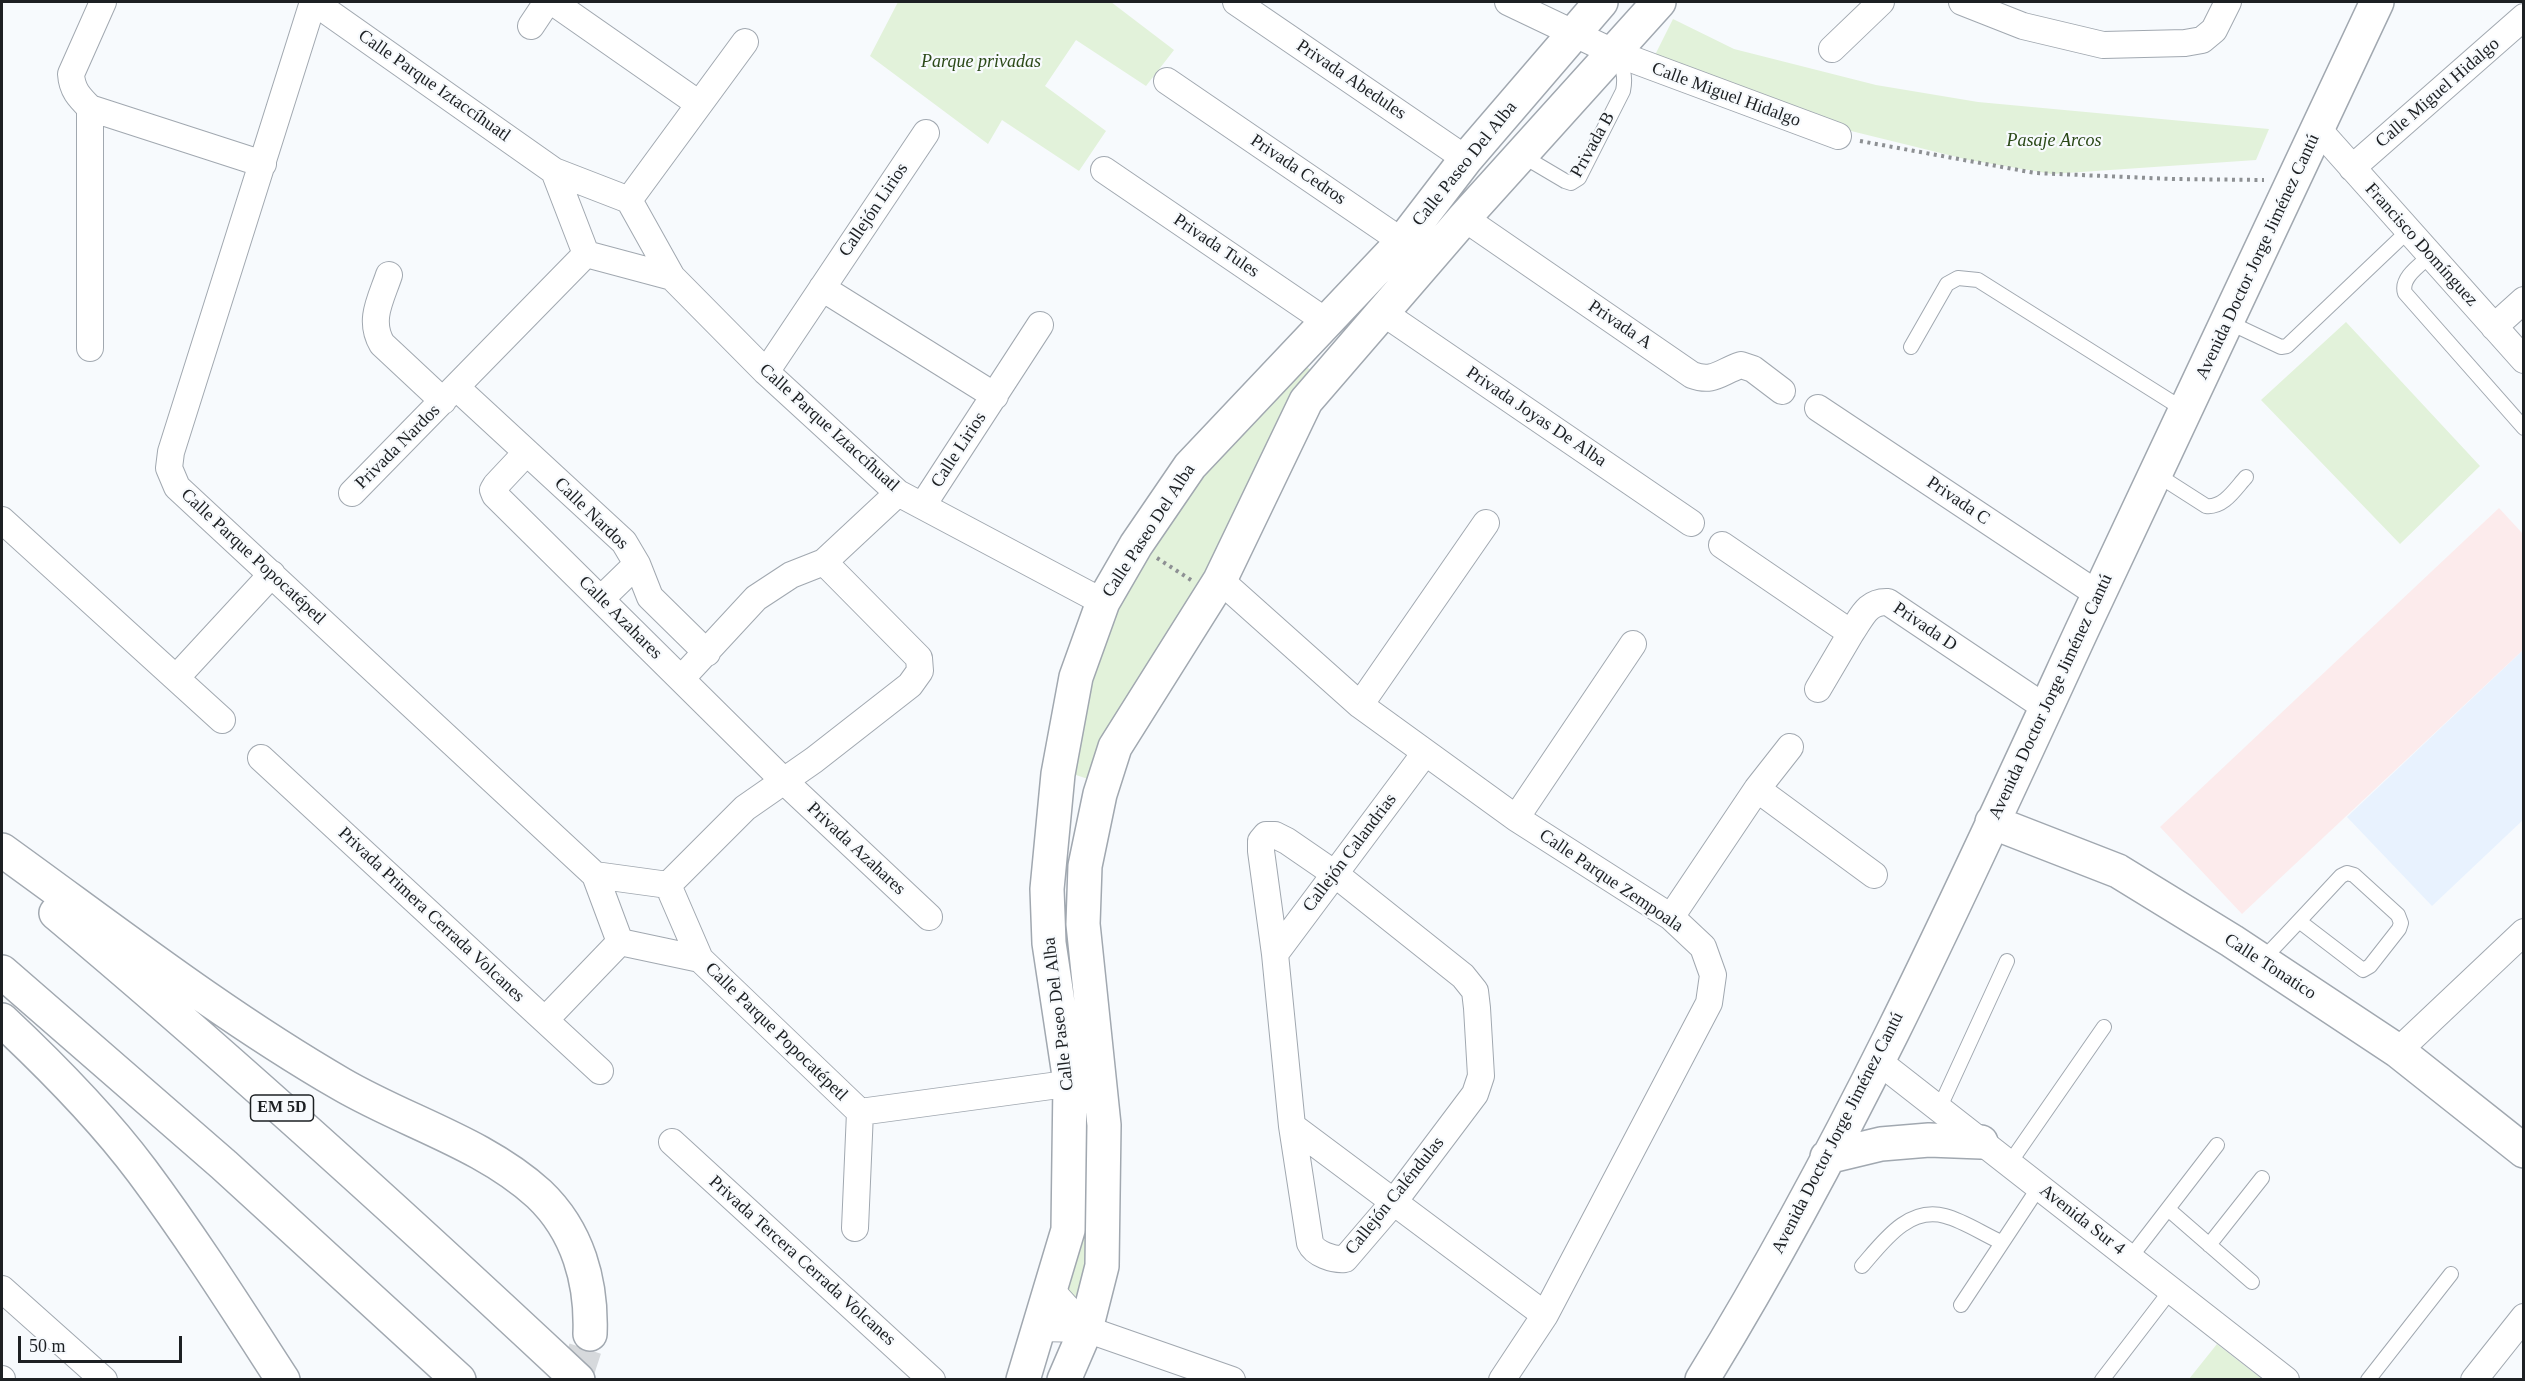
<!DOCTYPE html>
<html>
<head>
<meta charset="utf-8">
<style>
  body { margin:0 }
  #map { position:relative; width:2525px; height:1381px; overflow:hidden; background:#f7fafd; font-family:Georgia,serif }
  canvas { display:block }
  .frame { position:absolute; inset:0; border:3px solid #1d2023; pointer-events:none }
  .scale { position:absolute; left:18px; top:1336px; width:164px; height:27px; box-sizing:border-box; border:3px solid #1d2023; border-top:0; padding-left:8px; font-size:18px; line-height:21px; white-space:nowrap; color:#1d2023; -webkit-text-stroke:4px #f7fafd; paint-order:stroke }
</style>
</head>
<body>
<div id="map">
<canvas width="2525" height="1381"></canvas>
<div class="frame"></div>
<div class="scale">50 m</div>
</div>
<script>
const c = document.querySelector('canvas').getContext('2d');
c.lineJoin = 'round';
function paint(path, color) { c.fillStyle = color; c.fill(path, 'evenodd'); }
function trace(path, color, width, dash) { c.strokeStyle = color; c.lineWidth = width; c.lineCap = dash ? 'butt' : 'round'; c.setLineDash(dash || []); c.stroke(path); }
function label(font, color, halo, rows, align = 'center') {
  c.font = font + ' Georgia,serif'; c.lineWidth = 4.5; c.setLineDash([]); c.textBaseline = 'middle'; c.strokeStyle = halo; c.fillStyle = color; for (const [text, x, y, turn = 0] of rows) {
    c.save(); c.translate(x, y); c.rotate((+turn || 0) * Math.PI / 180); c.textAlign = isNaN(turn) ? turn : align; if (halo) c.strokeText(text, 0, 0); c.fillText(text, 0, 0); c.restore();
  }
}
paint(new Path2D(`
  M2523,650V820L2432,906L2347,817Z`), '#e8f2fe');
paint(new Path2D(`
  M2499,508L2523,534V650L2242,914L2160,827Z`), '#fcebec');
paint(new Path2D(`
  M898,2H1111L1174,50L1146,86L1076,40L1045,86L1106,131L1079,171L1002,120L988,144L870,56Z
  M1673,19L1734,49L1876,85L1978,102L2269,129L2256,160L2052,174L1969,160L1847,130L1655,55Z
  M2346,322L2480,466L2400,544L2261,400Z
  M1298,360L1318,376L1091,780L1067,772L1083,671L1134,553Z
  M1073,1095L1092,1096L1090,1242L1078,1305L1059,1293Z
  M2217,1344L2262,1379H2189Z`), '#e2f2da');
trace(new Path2D(`
  M575,1380L590,1334`), '#d6d9dc', 33, [33, 16]);
const lane = new Path2D(`
  M1521,155L1565,181L1571,183L1579,178L1623,91C1626,76 1623,68 1616,55
  M2430,256C2420,265 2400,278 2405,293L2524,428
  M2228,322L2281,347L2287,346L2408,231
  M1911,347L1947,284L1958,278L1978,280L2186,411
  M2156,474L2206,506C2224,508 2235,489 2246,477
  M2262,960C2289,932 2315,904 2341,876L2347,873L2354,875L2398,915L2401,923L2399,929L2370,966L2363,970L2299,921
  M1939,1109L2007,961
  M2009,1164L2104,1027
  M2168,1209L2252,1282
  M2209,1245L2262,1178
  M2130,1258L2217,1145
  M1862,1266C1883,1242 1908,1206 1945,1216C1964,1221 1983,1234 2001,1242
  M1961,1305L2039,1187
  M2102,1380L2171,1290
  M2368,1380L2451,1274`);
const street = new Path2D(`
  M313,2L171,452L169,468L177,487L595,875L620,942L700,959
  M314,2L554,171L629,200L672,277L766,372L898,493L1103,602
  M553,2L699,104
  M1236,2L1466,159
  M1508,2L1615,53L1838,136
  M1962,2L2023,26L2103,45L2185,43L2202,40L2214,30L2228,2
  M531,26L547,2
  M1832,49L1881,2
  M1167,81L1416,251
  M90,108L263,164
  M2318,129L2524,360
  M2352,168L2524,17
  M1104,170L1327,322
  M554,171L586,254L672,277
  M629,200L745,42
  M1464,218L1692,375C1714,383 1720,372 1741,365L1753,369L1782,391
  M389,275C381,299 368,320 382,344L443,401
  M822,288L995,396
  M1382,312L1691,523
  M2494,327L2524,300
  M90,348V108C79,97 72,90 71,74L103,2
  M766,372L926,133
  M457,388L624,542L637,564L650,597L707,653
  M1818,408L2099,595
  M526,453L496,485L493,490L495,495L783,780L929,917
  M352,493L586,254
  M923,505L1040,325
  M2,520L222,720
  M1722,545L1851,633C1862,617 1867,601 1888,602L2046,708
  M1220,580L1360,705L1516,818L1671,917L1703,947L1713,975L1709,1003L1545,1315L1502,1380
  M601,599L637,564
  M176,678L272,574
  M681,679L756,598L791,575L824,562L898,493
  M1818,689L1851,633
  M1360,705L1486,523
  M261,758L600,1071
  M1757,789L1874,875
  M1516,818L1633,644
  M1266,835H1275L1287,841L1335,874L1463,976L1475,991L1477,1008L1481,1076L1475,1094L1393,1203L1345,1259C1333,1260 1315,1254 1310,1243L1292,1126L1275,954L1261,851V841Z
  M595,875L668,885L700,959L860,1112L1088,1081
  M668,885L745,808L814,760L910,685L920,671L919,658L824,562
  M1671,917L1757,789L1790,747
  M1275,954L1425,753
  M545,1020L620,942
  M2398,1051L2524,932
  M1878,1061L2286,1380
  M1292,1126L1545,1315
  M672,1142L932,1380
  M855,1228L860,1112
  M2,1289L104,1380
  M1050,1289L1086,1329
  M1038,1328L1086,1329L1232,1380
  M2,1379V1380
  M2474,1380L2524,1317`);
const secondary = new Path2D(`
  M1992,822L2118,871L2232,941L2398,1051L2524,1151
  M1827,1157L1881,1144L1929,1140L1981,1142
  M1023,1380L1068,1230L1070,1082L1049,943L1047,889L1058,774L1076,677L1103,602L1136,545L1190,466L1403,241L1466,159L1601,2
  M1064,1380L1086,1329L1102,1266L1104,1125L1083,924L1085,866L1100,794L1115,747L1220,580L1306,401L1464,218L1659,2
  M1702,1380C1849,1141 1965,884 2082,630C2179,420 2280,212 2377,2`);
const highway = new Path2D(`
  M2,850C113,930 222,1015 341,1084C406,1122 483,1143 539,1194C578,1231 592,1282 590,1334
  M56,913C235,1063 407,1220 578,1380
  M2,972L224,1165L459,1380
  M2,1020C51,1066 101,1116 142,1171C192,1238 237,1309 283,1380`);
trace(lane, '#a1a8b0', 16);
trace(street, '#a1a8b0', 28);
trace(secondary, '#a1a8b0', 36);
trace(highway, '#a1a8b0', 36);
trace(new Path2D(`
  M1860,141L2035,173L2172,179L2264,180
  M1157,558L1191,580`), '#8d9093', 4, [3, 4.5]);
trace(lane, '#fff', 14);
trace(street, '#fff', 26);
trace(secondary, '#fff', 33);
trace(highway, '#fff', 33);
for (const [x, y, w] of [
  [282,1108,63]
]) { const box = new Path2D(); box.roundRect(x - w / 2, y - 13, w, 26, 4.5); c.fillStyle = '#f7fafd'; c.fill(box); trace(box, '#1d2023', 1.5); }
label('bold 16px', '#1d2023', null, [
  ["EM 5D",282,1108]
]);
label('italic 18px', '#2b4918', '#f7fafd', [
  ["Parque privadas",981,62],
  ["Pasaje Arcos",2054,141]
]);
label('18px', '#1d2023', '#f7fafd', [
  ["Privada Abedules",1351,80,34],
  ["Calle Parque Iztaccíhuatl",434,86,35],
  ["Calle Miguel Hidalgo",2438,93,-41],
  ["Calle Miguel Hidalgo",1726,95,20],
  ["Privada B",1593,145,-61],
  ["Calle Paseo Del Alba",1465,164,-51],
  ["Privada Cedros",1298,170,34],
  ["Callejón Lirios",874,210,-56],
  ["Francisco Domínguez",2421,245,48],
  ["Privada Tules",1216,246,34],
  ["Avenida Doctor Jorge Jiménez Cantú",2258,257,-65],
  ["Privada A",1620,325,34],
  ["Privada Joyas De Alba",1536,417,34],
  ["Calle Parque Iztaccíhuatl",829,428,42],
  ["Privada Nardos",398,447,-45],
  ["Calle Lirios",959,450,-57],
  ["Privada C",1958,501,34],
  ["Calle Nardos",591,514,44],
  ["Calle Paseo Del Alba",1149,531,-57],
  ["Calle Parque Popocatépetl",253,557,43],
  ["Calle Azahares",620,618,45],
  ["Privada D",1925,627,34],
  ["Avenida Doctor Jorge Jiménez Cantú",2051,697,-65],
  ["Privada Azahares",856,849,43],
  ["Callejón Calandrias",1350,853,-53],
  ["Calle Parque Zempoala",1611,881,34],
  ["Privada Primera Cerrada Volcanes",431,915,43],
  ["Calle Tonatico",2270,967,33],
  ["Calle Paseo Del Alba",1059,1014,-97],
  ["Calle Parque Popocatépetl",776,1032,44],
  ["Avenida Doctor Jorge Jiménez Cantú",1838,1133,-63],
  ["Callejón Caléndulas",1395,1196,-51],
  ["Avenida Sur 4",2082,1220,38],
  ["Privada Tercera Cerrada Volcanes",802,1261,42]
]);
</script>
</body>
</html>
